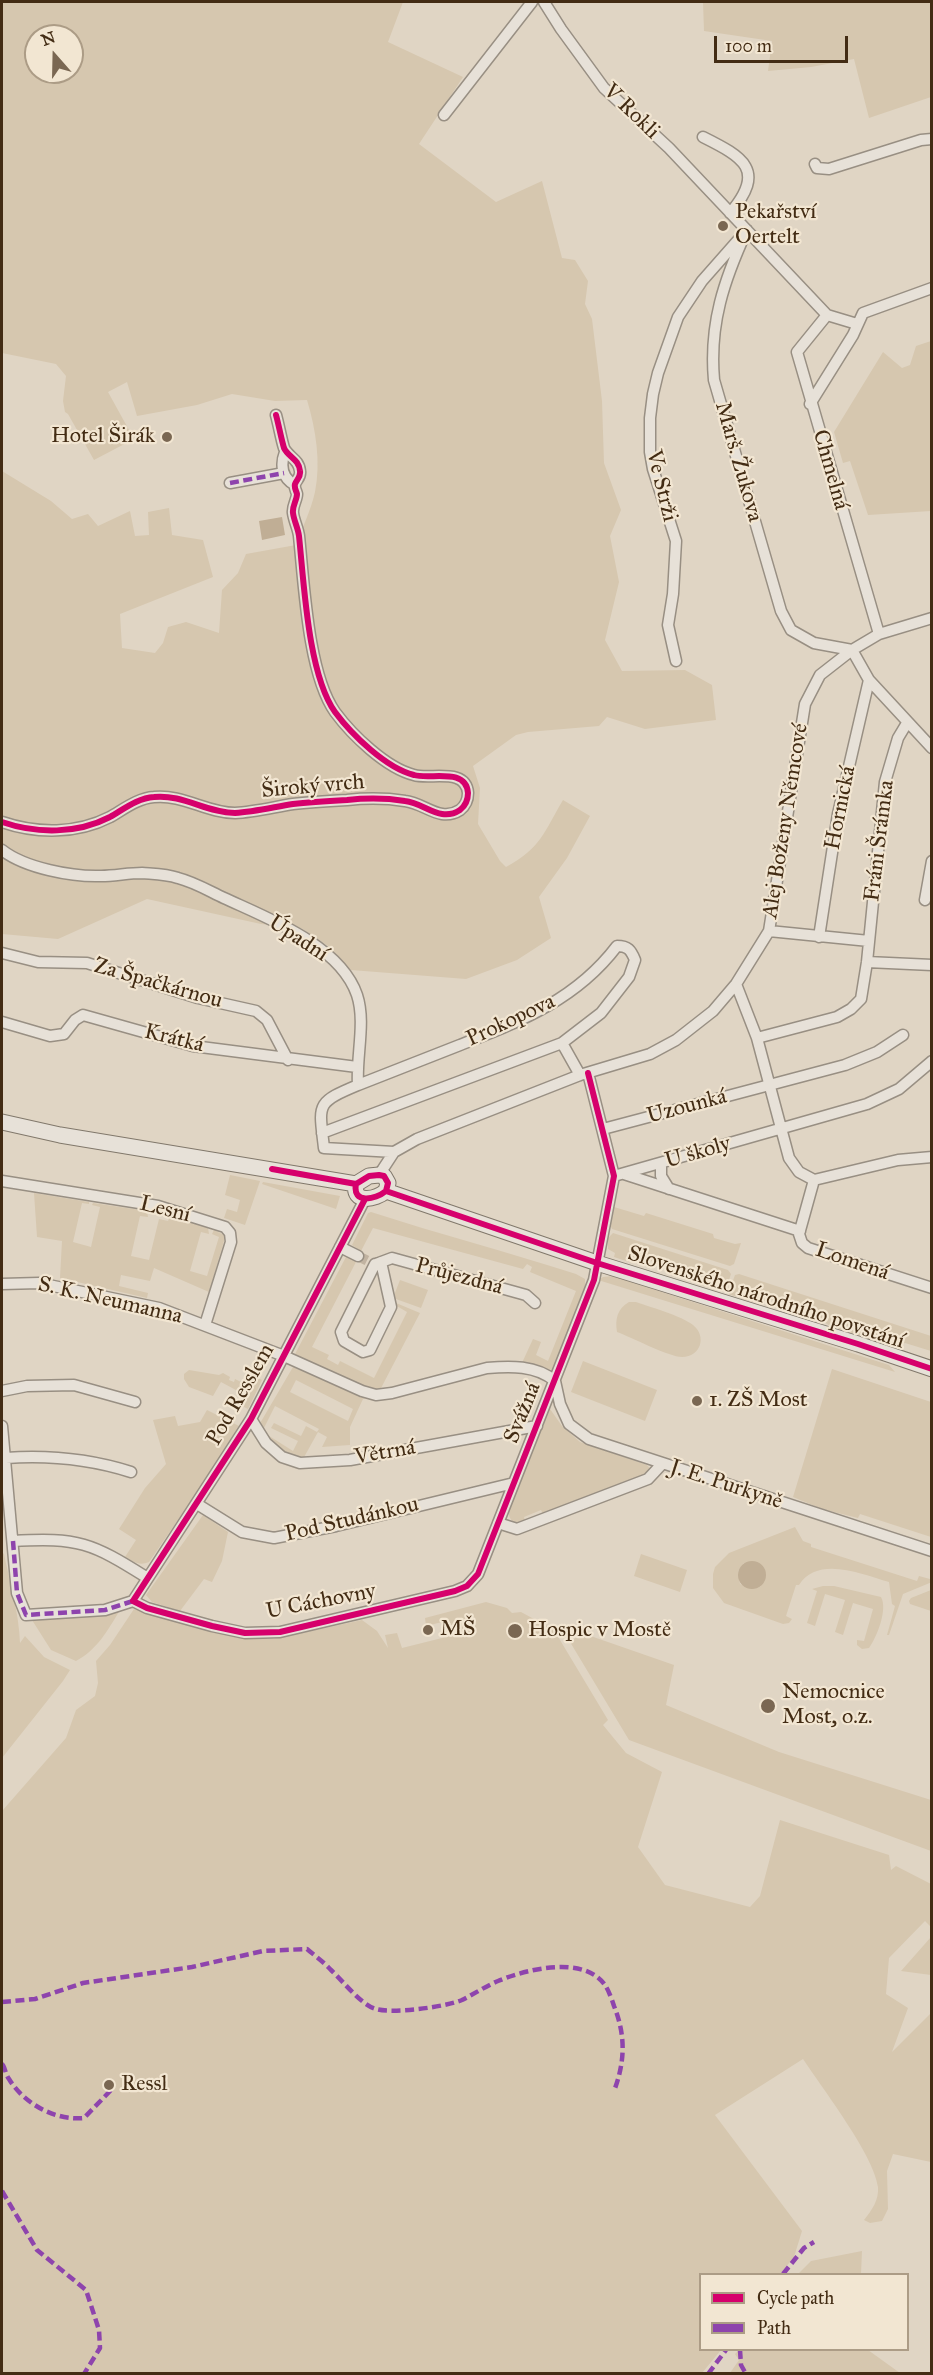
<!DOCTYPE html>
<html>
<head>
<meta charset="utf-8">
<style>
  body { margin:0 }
  #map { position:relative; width:933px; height:2375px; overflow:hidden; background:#e0d5c4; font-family:"IM FELL Great Primer",serif }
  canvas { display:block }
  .frame { position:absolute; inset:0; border:3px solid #432c14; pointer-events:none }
  .legend { position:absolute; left:699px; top:2273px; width:210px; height:78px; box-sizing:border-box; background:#f2e6d2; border:2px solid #ac9c86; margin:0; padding:8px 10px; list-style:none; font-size:18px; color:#432c14 }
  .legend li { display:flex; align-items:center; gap:12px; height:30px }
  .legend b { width:30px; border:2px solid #ac9c86 }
  .north { position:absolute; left:24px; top:24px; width:60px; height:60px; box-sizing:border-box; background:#f2e6d2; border:2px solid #ac9c86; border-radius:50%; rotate:340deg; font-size:16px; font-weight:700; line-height:24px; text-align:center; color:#432c14 }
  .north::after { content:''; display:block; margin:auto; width:21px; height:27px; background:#7a6752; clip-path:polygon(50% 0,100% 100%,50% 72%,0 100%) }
  .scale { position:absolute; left:714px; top:36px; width:134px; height:27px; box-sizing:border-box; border:3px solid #432c14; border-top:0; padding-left:8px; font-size:18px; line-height:21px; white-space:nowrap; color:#432c14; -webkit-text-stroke:4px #f2e6d2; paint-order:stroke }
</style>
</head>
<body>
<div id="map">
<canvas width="933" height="2375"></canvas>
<div class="frame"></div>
<ul class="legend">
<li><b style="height:8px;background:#d6006c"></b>Cycle path</li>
<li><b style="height:8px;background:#8e44ad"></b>Path</li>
</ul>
<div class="north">N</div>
<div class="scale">100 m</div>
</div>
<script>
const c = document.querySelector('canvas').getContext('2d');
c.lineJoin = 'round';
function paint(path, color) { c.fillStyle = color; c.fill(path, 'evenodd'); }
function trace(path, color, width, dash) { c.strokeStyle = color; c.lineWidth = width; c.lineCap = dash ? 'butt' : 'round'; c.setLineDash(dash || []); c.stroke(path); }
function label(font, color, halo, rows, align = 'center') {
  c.font = font + ' "IM FELL Great Primer",serif'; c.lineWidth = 4.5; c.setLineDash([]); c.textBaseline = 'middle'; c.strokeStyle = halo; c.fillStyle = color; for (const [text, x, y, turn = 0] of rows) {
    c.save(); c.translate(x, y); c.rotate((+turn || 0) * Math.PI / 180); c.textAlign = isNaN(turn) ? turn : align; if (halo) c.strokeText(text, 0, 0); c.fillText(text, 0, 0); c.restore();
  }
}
paint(new Path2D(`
  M2,2H403L388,42L463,77L419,144L496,202L542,181L562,258L575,260L588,281L585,304L592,319L602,401L604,463L621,510L610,536L619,582L605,640L622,671L685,670L712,685L716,720L645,729L607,717L599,726L528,732L516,735L473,766L480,788L478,824L500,861L506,867C541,848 544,832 563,800L590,816L567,858L539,897L551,938L517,960L466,979L351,970L328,946L301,928L261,924L147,899L58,939L2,934V471L51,501L72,519L88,514L98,526L130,511L135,536L149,535L148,512L169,508L172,535L203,540L213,577L120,614L122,648L155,653L163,643L168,627L186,622L219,633L222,590L238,573L246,554L296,545C302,528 311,510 315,492C321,462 316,430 307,400L275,401L232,394L197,405L137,416L127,382L108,392L134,439L94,460L68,414L65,412L63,401L66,376L56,364L2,353ZM36,36H72V72H36Z
  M703,2H931V97L869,118L854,59L811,67L768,71L772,41L704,31Z
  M931,341V511L868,515L850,461L843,463L834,432L883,352L902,368L910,365L916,346Z
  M230,1175L260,1181L245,1225L224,1218L227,1209L237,1212L240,1200L225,1195Z
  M263,1182L340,1196L336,1209L262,1184Z
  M34,1193L89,1202V1204L82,1203L73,1242L91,1247L100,1207L92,1205L93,1203L147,1211L148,1217L140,1216L131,1256L149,1260L159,1219L168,1221L170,1216L208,1228L209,1234L201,1232L190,1271L207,1276L219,1237L212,1234L214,1230L224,1235V1241L209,1292L154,1268L150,1281L121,1275L119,1286L148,1293L147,1298L60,1278L62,1241L37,1237Z
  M614,1207L644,1216L646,1213L713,1234L714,1238L735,1244L741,1243L734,1264L730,1266L612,1229L610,1225Z
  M371,1212C439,1234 508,1252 576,1274L585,1279V1286L553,1370L521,1365L533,1339L541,1342L536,1355L548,1361L576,1291L530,1272L532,1267L527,1264L523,1269L373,1228L361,1251L352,1245L368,1213Z
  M613,1233L728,1270L731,1274L725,1292L703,1285L691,1277V1274L642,1258L632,1263L614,1257L615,1253L608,1249V1238Z
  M347,1255L357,1260L312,1347L329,1355L327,1359L338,1365L340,1361L374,1378L407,1312L395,1305L396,1303L420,1313L379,1392L294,1356Z
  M739,1274L931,1336V1351L905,1343L894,1347L830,1326L818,1318L819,1315L768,1299L767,1301L753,1302L728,1294L735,1275Z
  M612,1276L889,1365L895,1372L598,1280L603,1277Z
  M400,1280L428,1290L421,1308L393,1298Z
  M629,1302H636C650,1307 682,1316 693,1325C707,1336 701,1357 682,1357C669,1357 631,1337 617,1332C615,1319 617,1309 629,1302Z
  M583,1361L657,1390L645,1421L571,1392Z
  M293,1367L366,1399H363L350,1427V1445L322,1447L327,1437L318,1432L303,1459C280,1454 271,1446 259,1425ZM296,1380L353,1409L348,1421L290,1392ZM275,1406L319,1429L317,1432L306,1426L301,1436L274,1423L271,1428L298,1441L293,1451L266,1434L264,1428Z
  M832,1369L931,1402V1537L860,1514L858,1518L822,1509L793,1497Z
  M189,1370L219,1375L223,1373L230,1377L229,1380L234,1382L235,1379L249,1386L253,1376L262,1380L248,1409L242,1406L247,1396L221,1382L213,1396L189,1387L184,1379V1374Z
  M550,1409L562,1426L580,1442L647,1465L651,1470L647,1475L543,1514L541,1510L524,1517L525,1521L520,1524C511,1522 509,1519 508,1509L547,1411Z
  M207,1410L239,1426L206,1479L149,1562C139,1566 134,1562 125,1557L136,1540L119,1529L145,1488L166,1464L153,1420L175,1416L178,1426L200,1422Z
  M203,1515L228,1532L222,1561L212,1582L204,1579L180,1611L152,1602L146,1595Z
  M795,1527L803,1541L811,1544V1547L917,1581L919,1576L930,1579L932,1582L903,1594L889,1635H887L895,1606L892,1604L889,1582C862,1574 818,1555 799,1585H796L786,1616L792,1619L789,1623L783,1624L724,1603L713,1588V1574L715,1567L729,1553ZM744,1563L761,1586C754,1591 747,1587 740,1584L738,1571Z
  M2,1552L4,1554C10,1583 19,1613 20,1643L25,1636L44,1657L70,1670L63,1681L2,1758Z
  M641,1554L687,1570L680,1592L634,1576Z
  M823,1586H834L881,1597C888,1609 877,1637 869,1648L862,1649L857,1645V1640L864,1641L873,1609L853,1603L843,1635L835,1632L845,1600L825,1594L815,1626L807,1623L817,1591L812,1589Z
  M931,1590V1611L910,1604L909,1601L911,1598Z
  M486,1602L507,1608L512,1613L521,1612L554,1630L608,1720L603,1725L626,1753L662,1772L638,1847L665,1885L750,1907L760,1896L780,1820L889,1855L891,1870L896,1866L931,1884V1927L925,1921L889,1958L886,1994L908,2008L892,2052L931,2013V2162L893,2154L887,2171L888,2209L882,2221L870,2223L864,2220C872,2210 879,2200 878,2187C874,2155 822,2088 803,2059L715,2115L802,2231L794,2257L780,2274H700V2350H721L702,2373L2,2374V1811L66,1738L76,1710L95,1696L98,1683L96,1661L110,1645L134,1609L241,1638L274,1639L362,1620L377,1631L388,1648L385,1635L397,1633L402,1648L450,1636L446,1621L426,1626L425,1618Z
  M120,1610C108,1630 97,1650 76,1661L51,1650L32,1620Z
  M582,1633L674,1665L666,1705L779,1752L931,1800V1851L629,1740L570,1642Z
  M931,1937V1975L901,1971Z
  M862,2251L861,2274H798L811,2261Z
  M739,2350H868L900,2373H730L739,2360L735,2354Z`), '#d6c7af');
paint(new Path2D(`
  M282,517L285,535L262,540L259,521Z
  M738 1575a14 14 0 1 1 28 0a14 14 0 1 1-28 0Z`), '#c0ae95');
trace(new Path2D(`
  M358,1256L370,1262`), '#c1b3a1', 10, [10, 5]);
const street = new Path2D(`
  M544,2L561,29L604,88L669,148L827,315L857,324
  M444,115L532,2
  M703,137C743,157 767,170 730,213
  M815,164L817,168L829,169L921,140L932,139
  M747,230C724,280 709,324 714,380L781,611L791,630L814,643L852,650
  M827,315L797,352L879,634
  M810,404L853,335L863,313L932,288
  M285,452C280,465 282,478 295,485
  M230,483L284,473
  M852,650L869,680L932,748
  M676,661L668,625L673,594L676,541L653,469L650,452V418L653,394L658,373L678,317L702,281L739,239
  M2,822C37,834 77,834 110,817C124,809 138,798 154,797C183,794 207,813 235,813C254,812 274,807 293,804C311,802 329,801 347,800C366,798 386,798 405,801C425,803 440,823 460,810C465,806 468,800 468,793C466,767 430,780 414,775C386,768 352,735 335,712C308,674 304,583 299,536C298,528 294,521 293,513C292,506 297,500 297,494C296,490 294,488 295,484C297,479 301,477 300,471C299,459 288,457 284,448C281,438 279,426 276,415
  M2,850C25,868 72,877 101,876C115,876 128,873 142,873C154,874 166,874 178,878C194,882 209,891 224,898C267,918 340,945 357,995C366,1022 356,1056 358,1085
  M925,900L932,861
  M769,931L869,941
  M819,937L838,814L869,680
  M2,953L38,962L87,963L198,998L256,1011L267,1020L288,1060
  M867,962L932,965
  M736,984L757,1038L789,1158L799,1172L814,1180L898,1160L932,1157
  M2,1022L50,1036L64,1034L75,1020L83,1015L193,1046L357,1067
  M757,1038L837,1017L851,1009L861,999L867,962L885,782L898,738L907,723
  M562,1043L580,1075
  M603,1129L845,1065L877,1052L903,1035
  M322,1133L562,1043L601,1013L629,977L635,960C631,950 628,946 617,946C576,1000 521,1021 460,1045C426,1058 392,1072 358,1085C315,1103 319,1104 324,1148L394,1152
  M661,1163V1176L669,1189
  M624,1174L800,1231
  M379,1175L394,1152L417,1139L580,1075L650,1054L676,1040L713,1011L736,984L769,931L805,704L820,675L852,650L879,634L932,618
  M614,1176L867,1104L899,1089L932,1061
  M814,1180L799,1234L802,1243L808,1248L932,1288
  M2,1181L158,1206L225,1227L230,1233L231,1242L205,1325
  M340,1247L358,1256
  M375,1264L341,1332L344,1341L363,1352L370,1350L391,1307L381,1262
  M376,1264L392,1258L526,1295L535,1303
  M2,1284L39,1283L159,1308L284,1356L362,1391L376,1395L392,1393L487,1368C510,1366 536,1365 555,1381
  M555,1381L560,1404L569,1424L589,1439L932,1551
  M2,1391L27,1386L74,1385L135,1402
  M251,1419L266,1443L282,1457L300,1463L350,1460L537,1426
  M2,1426L17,1593L26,1615L105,1610L133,1601L147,1608L212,1626L245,1633L280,1632L455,1591L467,1586L478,1574L594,1280L614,1176L588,1073
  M6,1458C48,1455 90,1459 131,1472
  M197,1504L242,1532L274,1538L336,1526L514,1483
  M498,1523L517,1529L648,1479L662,1464
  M13,1541C78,1537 92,1543 146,1577
  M133,1601L251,1419L365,1199`);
const secondary = new Path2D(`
  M2,1122L60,1135L356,1184
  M379,1175L384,1176L388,1183L386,1191C375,1200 352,1204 356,1184L369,1176Z
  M386,1191L597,1263L858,1344L932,1369`);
trace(street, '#988f83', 13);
trace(secondary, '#81786b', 17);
trace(street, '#e7e1d8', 10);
trace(secondary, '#e7e1d8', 15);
trace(new Path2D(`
  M230,483L284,473
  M13,1541L17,1593L26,1615L105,1610L133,1601
  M2,2002L35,1999L83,1983L192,1967L263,1951L307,1949C315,1956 324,1962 331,1970C343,1981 361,2005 376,2009C393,2014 445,2007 462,2000C474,1994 486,1986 498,1981C527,1969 584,1955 605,1985C609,1991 612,2000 614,2006C626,2036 625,2062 614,2091
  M2,2064C5,2066 5,2074 9,2079C24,2104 56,2121 84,2118L111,2090
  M2,2191L37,2250L86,2290L99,2330L100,2348L84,2374
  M783,2274L804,2248L814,2242
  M740,2350L741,2365L746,2374
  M708,2374L726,2350`), '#8e44ad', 4.5, [9, 4.5]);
trace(new Path2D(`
  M2,822C37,834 77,834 110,817C124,809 138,798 154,797C183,794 207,813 235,813C254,812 274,807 293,804C311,802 329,801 347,800C366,798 386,798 405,801C425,803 440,823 460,810C465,806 468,800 468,793C466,767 430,780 414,775C386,768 352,735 335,712C308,674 304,583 299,536C298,528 294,521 293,513C292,506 297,500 297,494C296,490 294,488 295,484C297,479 301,477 300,471C299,459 288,457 284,448C281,438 279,426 276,415
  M272,1169L356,1184
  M379,1175L384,1176L388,1183L386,1191C375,1200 352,1204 356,1184L369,1176Z
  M386,1191L597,1263L858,1344L932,1369
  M365,1199L251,1419L133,1601L147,1608L212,1626L245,1633L280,1632L455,1591L467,1586L478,1574L594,1280L614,1176L588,1073`), '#d6006c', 6);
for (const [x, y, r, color] of [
  [723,226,6,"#7a6752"],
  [167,437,6,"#7a6752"],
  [697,1401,6,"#7a6752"],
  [428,1630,6,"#7a6752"],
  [515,1631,8,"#7a6752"],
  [768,1706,8,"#7a6752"],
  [109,2085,6,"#7a6752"]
]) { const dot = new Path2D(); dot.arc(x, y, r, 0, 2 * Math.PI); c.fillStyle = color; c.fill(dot); trace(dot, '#f2e6d2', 2); }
label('22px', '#432c14', '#f2e6d2', [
  ["V Rokli",631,112,44],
  ["Marš. Žukova",738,462,74],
  ["Chmelná",830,470,74],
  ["Ve Strži",661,486,76],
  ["Široký vrch",313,787,-5],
  ["Hornická",841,808,-79],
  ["Alej Boženy Němcové",786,821,-81],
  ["Fráni Šrámka",880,841,-83],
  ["Úpadní",298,939,33],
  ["Za Špačkárnou",158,984,16],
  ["Prokopova",511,1021,-25],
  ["Krátká",174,1039,14],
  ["Uzounká",687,1107,-15],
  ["U školy",698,1153,-16],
  ["Lesní",165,1210,14],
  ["Lomená",852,1262,19],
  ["Průjezdná",459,1277,15],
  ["Slovenského národního povstání",766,1298,18],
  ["S. K. Neumanna",110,1301,13],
  ["Pod Resslem",241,1395,-60],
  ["Svážná",523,1413,-68],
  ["Větrná",385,1453,-10],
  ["J. E. Purkyně",726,1485,18],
  ["Pod Studánkou",352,1520,-13],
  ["U Cáchovny",321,1602,-11]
]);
label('22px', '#432c14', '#f2e6d2', [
  ["Pekařství",735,213],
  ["Oertelt",735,238],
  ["Hotel Širák",155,437,"right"],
  ["1. ZŠ Most",709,1401],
  ["MŠ",440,1630],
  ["Hospic v Mostě",528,1631],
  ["Nemocnice",782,1693],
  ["Most, o.z.",782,1718],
  ["Ressl",121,2085]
], 'left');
</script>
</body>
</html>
